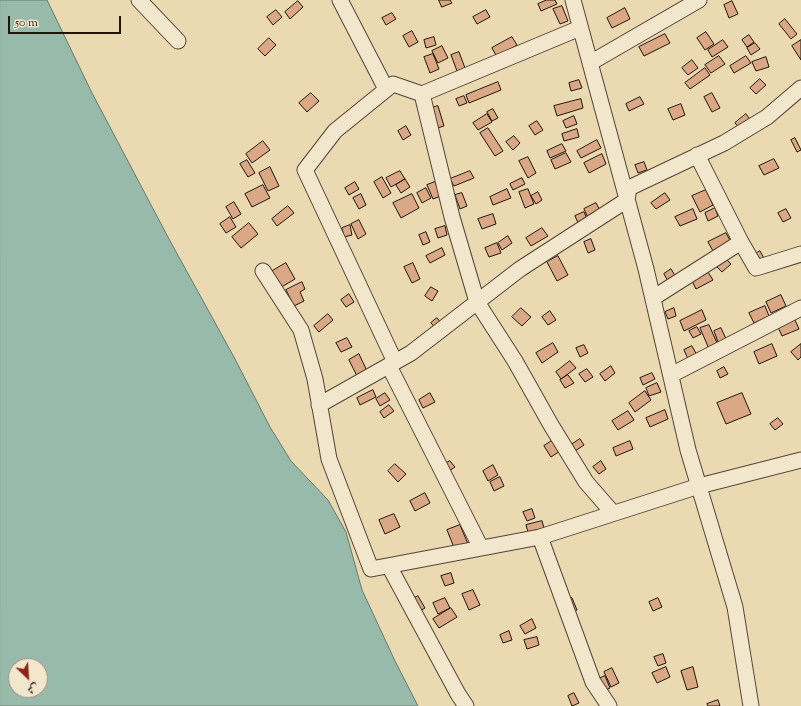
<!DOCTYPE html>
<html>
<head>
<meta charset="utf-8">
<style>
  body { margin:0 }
  #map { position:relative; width:801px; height:706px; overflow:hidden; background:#ebd9b2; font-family:"Sorts Mill Goudy",Amiri,serif }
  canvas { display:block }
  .north { position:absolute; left:8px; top:658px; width:40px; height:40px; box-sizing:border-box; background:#f2e6cd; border:1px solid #9e927f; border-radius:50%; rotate:155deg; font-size:11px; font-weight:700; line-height:16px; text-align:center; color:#21140b }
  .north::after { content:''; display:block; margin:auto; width:14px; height:18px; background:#8f2418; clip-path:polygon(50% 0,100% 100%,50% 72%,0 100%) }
  .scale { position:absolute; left:8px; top:16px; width:113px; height:18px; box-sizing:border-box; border:2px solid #21140b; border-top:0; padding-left:5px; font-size:12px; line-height:14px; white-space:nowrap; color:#21140b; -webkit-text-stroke:3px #f2e6cd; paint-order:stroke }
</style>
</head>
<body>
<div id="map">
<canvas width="801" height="706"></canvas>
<div class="north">ش</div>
<div class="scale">50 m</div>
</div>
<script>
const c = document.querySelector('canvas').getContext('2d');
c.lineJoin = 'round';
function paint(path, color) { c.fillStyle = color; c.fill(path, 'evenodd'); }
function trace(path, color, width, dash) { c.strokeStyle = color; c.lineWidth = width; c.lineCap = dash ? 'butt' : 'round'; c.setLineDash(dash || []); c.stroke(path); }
const water = new Path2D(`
  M0,0H47L92,93L169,239L235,359L270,427L291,461L328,500L346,532L362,590L395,661L418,706H0ZM16,666H40V690H16Z`);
paint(water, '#98baaa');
trace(water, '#68786a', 1);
const building = new Path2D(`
  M439,0H450L452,3L442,7Z
  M547,0H555L557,4L541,11L538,4Z
  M298,1L303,7L290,19L285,12Z
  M732,1L738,14L729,18L724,5Z
  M562,6L568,21L560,24L553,9Z
  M625,8L630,19L612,28L607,18Z
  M276,10L282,17L273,25L267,17Z
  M486,10L490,17L477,24L473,17Z
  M392,13L396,19L386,25L382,18Z
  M785,19L797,34L791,39L779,24Z
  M412,31L418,42L409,47L403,36Z
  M706,32L714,44L705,50L697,38Z
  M665,34L670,43L644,56L639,47Z
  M749,35L754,42L747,47L742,40Z
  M434,37L436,45L426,48L424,40Z
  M512,37L517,45L497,57L492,48Z
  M269,38L276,45L265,56L258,49Z
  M723,40L728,47L712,57L708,50Z
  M801,40V60L792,46Z
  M755,43L760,49L751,55L747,48Z
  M442,46L448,58L438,63L432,51Z
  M459,52L465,68L457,71L451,55Z
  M433,54L439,69L430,73L424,57Z
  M719,56L725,64L711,73L705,65Z
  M746,56L751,63L734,73L730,66Z
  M766,57L769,67L756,71L752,62Z
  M692,60L698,68L688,75L682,68Z
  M705,68L710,75L690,89L685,83Z
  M760,79L766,85L756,94L750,88Z
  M579,80L582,88L571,91L569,83Z
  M498,82L501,90L469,103L466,95Z
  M311,93L319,101L307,112L299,103Z
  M712,93L720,108L712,112L704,97Z
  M464,96L467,103L459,106L456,99Z
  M640,97L644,104L629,111L626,104Z
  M581,99L583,108L557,116L554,106Z
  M681,104L685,115L673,120L668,109Z
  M438,106L444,126L434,129L428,109Z
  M493,109L498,118L492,121L487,112Z
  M487,114L492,122L478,130L473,123Z
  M746,114L752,122L742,131L735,123Z
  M574,116L577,124L566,128L563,121Z
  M537,121L543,130L535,135L529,126Z
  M406,126L411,135L403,140L398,131Z
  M488,128L503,151L495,156L480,133Z
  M577,129L579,137L564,141L562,134Z
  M514,136L520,143L513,150L506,142Z
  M795,138L801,150L797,152L791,140Z
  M597,140L601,148L581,158L577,151Z
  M263,141L270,150L252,163L246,154Z
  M562,144L566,151L550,158L547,151Z
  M566,153L571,162L555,169L551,160Z
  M602,154L606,164L589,173L584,163Z
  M528,157L536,173L528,178L519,161Z
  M774,159L779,168L764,175L759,166Z
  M247,160L255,173L248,177L240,164Z
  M644,162L647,170L638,173L635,165Z
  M270,167L279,186L268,191L259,173Z
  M400,171L405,179L391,187L386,178Z
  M470,171L474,178L454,186L450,179Z
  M382,177L391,193L383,198L374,182Z
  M522,178L525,184L513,190L510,184Z
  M405,179L410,187L401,193L396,185Z
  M355,182L359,189L349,195L345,188Z
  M435,182L441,196L433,199L427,185Z
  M263,185L270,198L252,207L245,194Z
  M426,188L431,198L422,203L417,193Z
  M507,189L511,198L493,205L490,197Z
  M528,189L534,204L525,208L519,192Z
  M706,190L713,205L700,212L692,196Z
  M538,192L542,200L536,204L531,196Z
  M462,193L467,206L460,209L455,195Z
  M665,193L670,200L656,209L651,203Z
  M361,194L366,205L359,209L353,198Z
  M412,194L419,208L401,218L393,203Z
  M234,202L241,214L233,219L226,207Z
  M596,203L602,214L589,220L584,209Z
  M288,206L294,213L277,226L272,219Z
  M715,208L718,216L708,221L705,213Z
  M693,209L697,219L680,226L675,217Z
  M786,209L791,218L783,222L778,213Z
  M584,212L588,221L579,225L575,216Z
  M493,214L496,224L482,229L478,219Z
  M230,217L236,227L226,233L220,224Z
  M359,220L366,234L358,239L351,224Z
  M249,223L258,234L241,248L232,237Z
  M350,225L352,235L344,237L342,228Z
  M445,226L447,235L438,238L435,229Z
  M542,228L548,236L531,246L526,238Z
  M426,232L430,242L423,245L419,235Z
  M726,233L731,242L713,251L708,242Z
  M508,236L512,243L502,250L498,243Z
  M591,239L595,250L588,253L584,242Z
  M497,243L501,253L489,257L485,248Z
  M442,248L445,255L430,263L426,256Z
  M760,251L765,260L757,265L752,256Z
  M558,256L568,275L557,281L547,262Z
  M725,258L731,264L722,272L716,266Z
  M286,263L295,279L278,289L269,273Z
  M413,263L420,279L412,283L404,267Z
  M671,269L677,279L669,283L664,274Z
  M708,272L713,280L696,289L692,281Z
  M302,282L305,289L300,292L304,301L294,306L286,290Z
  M431,287L438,291L432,301L425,296Z
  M349,294L354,302L346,307L341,300Z
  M781,295L786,306L771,313L766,302Z
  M765,306L769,316L754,323L749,313Z
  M521,308L531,317L522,326L512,317Z
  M674,308L676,316L668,319L665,312Z
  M702,310L706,320L684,331L680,321Z
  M550,311L556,320L548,325L542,317Z
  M328,314L333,320L319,332L314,326Z
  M437,318L443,325L437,330L431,323Z
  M795,320L799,329L782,336L778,327Z
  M709,325L718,345L709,349L700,328Z
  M697,327L701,334L693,338L689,331Z
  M721,328L727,341L719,345L714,331Z
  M347,338L352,347L341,352L336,343Z
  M553,343L558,352L542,363L536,353Z
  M772,344L777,356L759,364L754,352Z
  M801,344V357L798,360L791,352Z
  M584,345L588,353L580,357L576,348Z
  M692,346L698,357L689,361L684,350Z
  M359,354L368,373L358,378L349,360Z
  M570,361L576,368L561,379L556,372Z
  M611,366L615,373L605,381L600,374Z
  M724,367L728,374L720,378L717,371Z
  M587,369L593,377L585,382L579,374Z
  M652,373L655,379L643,385L640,378Z
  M568,375L574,383L565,388L560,380Z
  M657,383L661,392L649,396L646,388Z
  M373,390L376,397L360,405L357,398Z
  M645,391L651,400L635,412L629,403Z
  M385,393L390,400L380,406L376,399Z
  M430,393L435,402L423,408L419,400Z
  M742,393L751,414L726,424L717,403Z
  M389,405L394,411L384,418L380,412Z
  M665,410L668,419L650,427L646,418Z
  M628,411L634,420L618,430L612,421Z
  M778,418L783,424L775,430L770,424Z
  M580,439L584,445L575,451L571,445Z
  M553,440L560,451L551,457L544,446Z
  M630,441L633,449L616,456L613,448Z
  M450,461L455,467L446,473L441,466Z
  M601,461L606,469L599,474L593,467Z
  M395,464L406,474L398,482L388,471Z
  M493,465L498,475L488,481L483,471Z
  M500,477L504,486L494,491L490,482Z
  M425,493L430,503L415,511L410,501Z
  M532,509L535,518L527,521L523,512Z
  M394,514L400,527L385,534L379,520Z
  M542,521L544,528L528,532L526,525Z
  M460,525L468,544L455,550L447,530Z
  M451,573L454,583L445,586L441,576Z
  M473,590L480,605L469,610L462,594Z
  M418,596L425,608L418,612L411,600Z
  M445,598L450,608L438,614L433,603Z
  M572,598L577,610L569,613L564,601Z
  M658,598L662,607L653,611L649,602Z
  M451,608L457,617L439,628L433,619Z
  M532,619L536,628L525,634L520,626Z
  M509,631L512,640L503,643L500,635Z
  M537,637L539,645L527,649L524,640Z
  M663,654L666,663L658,666L654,657Z
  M666,667L670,677L657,683L652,673Z
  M693,667L698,687L687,690L681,671Z
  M612,668L619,683L611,687L604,672Z
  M605,676L610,688L604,691L598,679Z
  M574,693L579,703L572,706L568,696Z
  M718,700L720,706H708L707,704Z`);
paint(building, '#daa884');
trace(building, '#21140b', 1);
const minor = new Path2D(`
  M139,0L178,41
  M340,0L386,89
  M573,0L646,269L688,450L735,607L751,706
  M590,63L699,0
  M422,94L452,217L477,302L515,361L551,425L586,482L613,513
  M741,242L756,268L801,254
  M263,271L301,330L315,379L329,459L371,569L540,537L699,486L801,460
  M653,298L741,242L697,155
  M395,362L305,170L335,131L393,84L422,94L580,28
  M389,366L481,548
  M671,375L801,308
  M319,405L411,353L520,269L627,200L629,188L724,143L767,117L801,88
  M540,537L593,682L609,706
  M389,566L458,694L466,706`);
trace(minor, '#544535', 17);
trace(minor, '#f2e6cd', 15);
</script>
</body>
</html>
